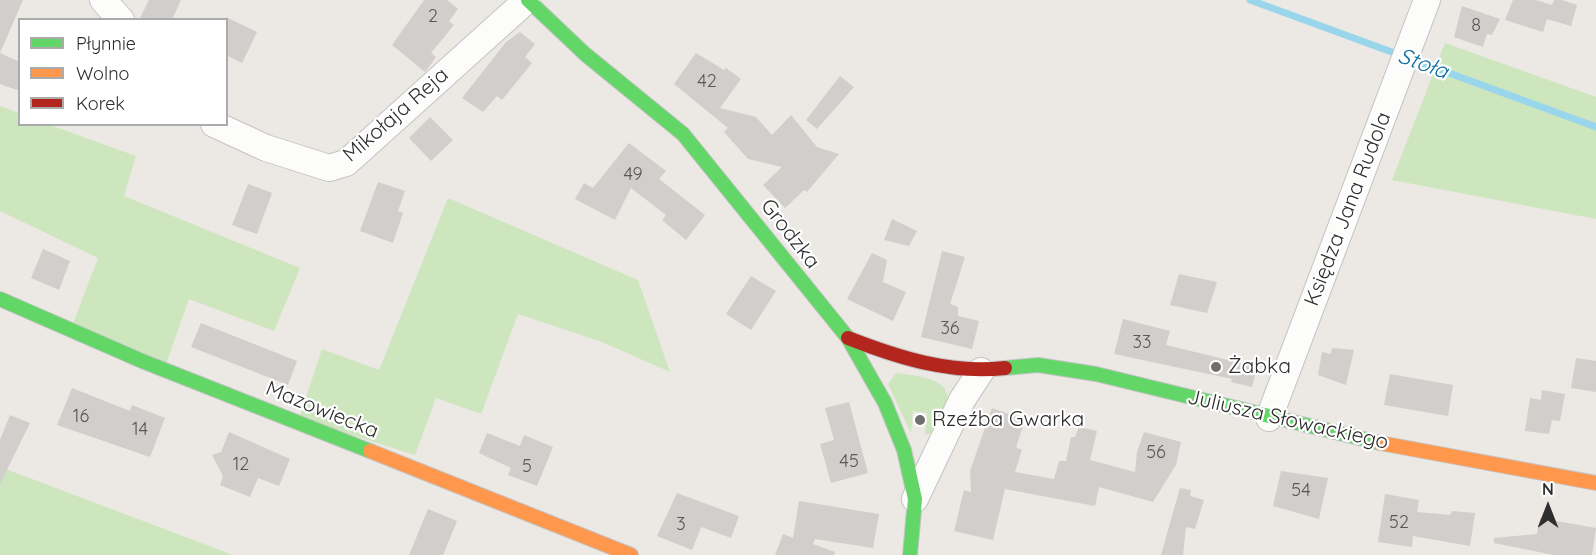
<!DOCTYPE html>
<html>
<head>
<meta charset="utf-8">
<style>
  body { margin:0 }
  #map { position:relative; width:1596px; height:555px; overflow:hidden; background:#ece8e4; font-family:Quicksand,sans-serif }
  canvas { display:block }
  .legend { position:absolute; left:18px; top:18px; width:210px; height:108px; box-sizing:border-box; background:#fff; border:2px solid #ababab; margin:0; padding:8px 10px; list-style:none; font-size:18px; color:#2e2e2e }
  .legend li { display:flex; align-items:center; gap:12px; height:30px }
  .legend b { width:30px; border:2px solid #ababab }
  .north { position:absolute; left:1518px; top:477px; width:60px; height:60px; -webkit-text-stroke:4px #fff; paint-order:stroke; rotate:0deg; font-size:16px; font-weight:700; line-height:24px; text-align:center; color:#2e2e2e }
  .north::after { content:''; display:block; margin:auto; width:21px; height:27px; background:#2e2e2e; clip-path:polygon(50% 0,100% 100%,50% 72%,0 100%) }
</style>
</head>
<body>
<div id="map">
<canvas width="1596" height="555"></canvas>
<ul class="legend">
<li><b style="height:8px;background:#63d668"></b>Płynnie</li>
<li><b style="height:8px;background:#ff974d"></b>Wolno</li>
<li><b style="height:8px;background:#b3261e"></b>Korek</li>
</ul>
<div class="north">N</div>
</div>
<script>
const c = document.querySelector('canvas').getContext('2d');
c.lineJoin = 'round';
function paint(path, color) { c.fillStyle = color; c.fill(path, 'evenodd'); }
function trace(path, color, width, dash) { c.strokeStyle = color; c.lineWidth = width; c.lineCap = dash ? 'butt' : 'round'; c.setLineDash(dash || []); c.stroke(path); }
function label(font, color, halo, rows, align = 'center') {
  c.font = font + ' Quicksand,sans-serif'; c.lineWidth = 4.5; c.setLineDash([]); c.textBaseline = 'middle'; c.strokeStyle = halo; c.fillStyle = color; for (const [text, x, y, turn = 0] of rows) {
    c.save(); c.translate(x, y); c.rotate((+turn || 0) * Math.PI / 180); c.textAlign = isNaN(turn) ? turn : align; if (halo) c.strokeText(text, 0, 0); c.fillText(text, 0, 0); c.restore();
  }
}
paint(new Path2D(`
  M1445,43L1596,97V219L1392,180Z
  M0,106L19,113L20,124L50,125L136,156L124,196L300,268L274,331L189,299L166,364L72,326L98,258L0,211Z
  M448,198L638,280L670,372L602,342L518,314L481,414L436,398L415,455L299,418L322,349L379,370Z
  M896,373C913,376 948,376 948,400L931,433L925,435L927,413L913,411L911,433L888,384Z
  M0,466L11,471L233,555H0Z`), '#cee6be');
trace(new Path2D(`
  M1250,0L1596,127`), '#99d6ec', 7);
paint(new Path2D(`
  M0,0H23L0,53Z
  M149,0H181L172,20H139Z
  M424,0H447L458,9L449,21L454,25L431,53L436,57L425,72L392,45Z
  M1513,0H1536L1552,5L1554,0H1562L1577,5L1571,26L1547,19L1543,32L1505,20Z
  M1462,6L1500,19L1492,35L1487,34L1483,47L1454,37Z
  M226,17L257,32L242,63L226,55Z
  M520,32L535,44L525,57L532,63L502,100L497,96L483,112L462,98L506,42Z
  M0,53L20,62V91L0,84Z
  M696,53L724,70L726,68L741,79L720,108L756,117L772,135L791,115L817,147L839,154L807,192L804,190L785,208L763,185L782,167L748,159L724,132L728,128L674,84Z
  M840,76L854,87L817,129L806,120Z
  M430,117L453,140L431,161L409,138Z
  M629,143L666,171L659,179L705,215L686,240L662,220L666,215L631,188L615,220L575,199L584,183L593,188Z
  M378,182L405,191L398,211L403,213L393,243L360,231Z
  M248,184L272,193L257,234L232,225Z
  M892,219L917,231L909,246L884,240Z
  M43,249L70,261L59,290L31,278Z
  M942,251L965,257L950,304L958,307V316L979,321L972,349L921,337Z
  M872,253L887,260L883,282L906,292L893,321L847,299Z
  M1179,274L1217,282L1207,313L1170,305Z
  M751,276L776,291L751,330L726,314Z
  M1123,319L1170,331L1166,345L1257,367L1252,387L1231,382L1232,379L1114,354Z
  M201,323L297,361L288,385L191,347Z
  M1332,348L1354,350L1346,385L1318,375L1322,352L1331,354Z
  M1576,358L1596,361V392L1571,388Z
  M1390,374L1453,385L1448,416L1384,405Z
  M72,388L130,411L132,405L165,418L150,457L57,425Z
  M1542,390L1565,394L1560,421L1552,420L1549,434L1525,431L1530,398L1541,400Z
  M849,402L868,473L831,483L820,444L834,440L825,408Z
  M992,408L1025,420L1016,447L1022,450L1015,472L1054,479L1059,461H1066L1071,437H1075L1079,427L1097,431L1090,460L1135,472L1137,452L1144,432L1181,442L1176,465L1153,502L1099,487L1095,506L1005,489L993,540L954,531L964,490L971,492L970,471Z
  M10,415L30,423L0,484V440Z
  M229,432L290,459L279,486L258,478L250,497L220,485L223,476L212,455L221,452Z
  M487,433L520,446L524,435L553,447L537,486L508,475L511,468L479,453Z
  M1281,471L1328,478L1319,519L1273,506Z
  M1180,488L1191,490L1190,496L1204,500L1195,529L1186,527L1183,555H1161Z
  M677,493L739,516L731,538L701,527L692,550L657,536Z
  M1385,494L1419,500L1417,512L1450,515L1452,511L1475,513L1470,546L1413,536L1412,547L1378,542Z
  M799,501L879,514L873,548L815,539L813,544L835,552L834,555H775L783,534L793,538Z
  M428,509L457,521L443,555H409Z
  M1540,518L1596,528L1592,555H1554L1494,543V538L1537,534Z`), '#d1cecb');
const street = new Path2D(`
  M103,0L121,20
  M214,124L266,148L329,168L346,163L527,0
  M1269,418L1427,0
  M915,499L962,400L981,371`);
const fast = new Path2D(`
  M528,0L585,54L683,134L848,338L885,403L904,450L915,499L910,555
  M0,299L142,361L370,451
  M1005,368L1038,365L1096,374L1380,443`);
const slow = new Path2D(`
  M1380,443L1596,483
  M370,451L631,555`);
const jam = new Path2D(`
  M848,338C899,358 950,374 1005,368`);
trace(street, '#c5c4c5', 28);
trace(fast, '#c5c4c5', 16);
trace(slow, '#c5c4c5', 16);
trace(jam, '#c5c4c5', 16);
trace(street, '#fcfcfb', 26);
trace(fast, '#63d668', 14);
trace(slow, '#ff974d', 14);
trace(jam, '#b3261e', 14);
for (const [x, y, r, color] of [
  [1216,367,6,"#706f6e"],
  [920,420,6,"#706f6e"]
]) { const dot = new Path2D(); dot.arc(x, y, r, 0, 2 * Math.PI); c.fillStyle = color; c.fill(dot); trace(dot, '#fff', 2); }
label('18px', '#585857', null, [
  ["2",433,17],
  ["8",1476,26],
  ["42",707,82],
  ["49",633,175],
  ["36",950,329],
  ["33",1142,343],
  ["16",81,417],
  ["14",140,430],
  ["56",1156,453],
  ["45",849,462],
  ["12",241,465],
  ["5",527,467],
  ["54",1301,491],
  ["52",1399,523],
  ["3",681,525]
]);
label('21px', '#2e2e2e', '#fff', [
  ["Mikołaja Reja",396,115,-41],
  ["Księdza Jana Rudola",1348,209,-69],
  ["Grodzka",790,234,52],
  ["Mazowiecka",322,410,22],
  ["Juliusza Słowackiego",1288,420,13]
]);
label('21px', '#2e2e2e', '#fff', [
  ["Żabka",1228,367],
  ["Rzeźba Gwarka",932,420]
], 'left');
label('italic 22px', '#0d6fa3', '#fff', [
  ["Stoła",1423,64,20]
]);
</script>
</body>
</html>
